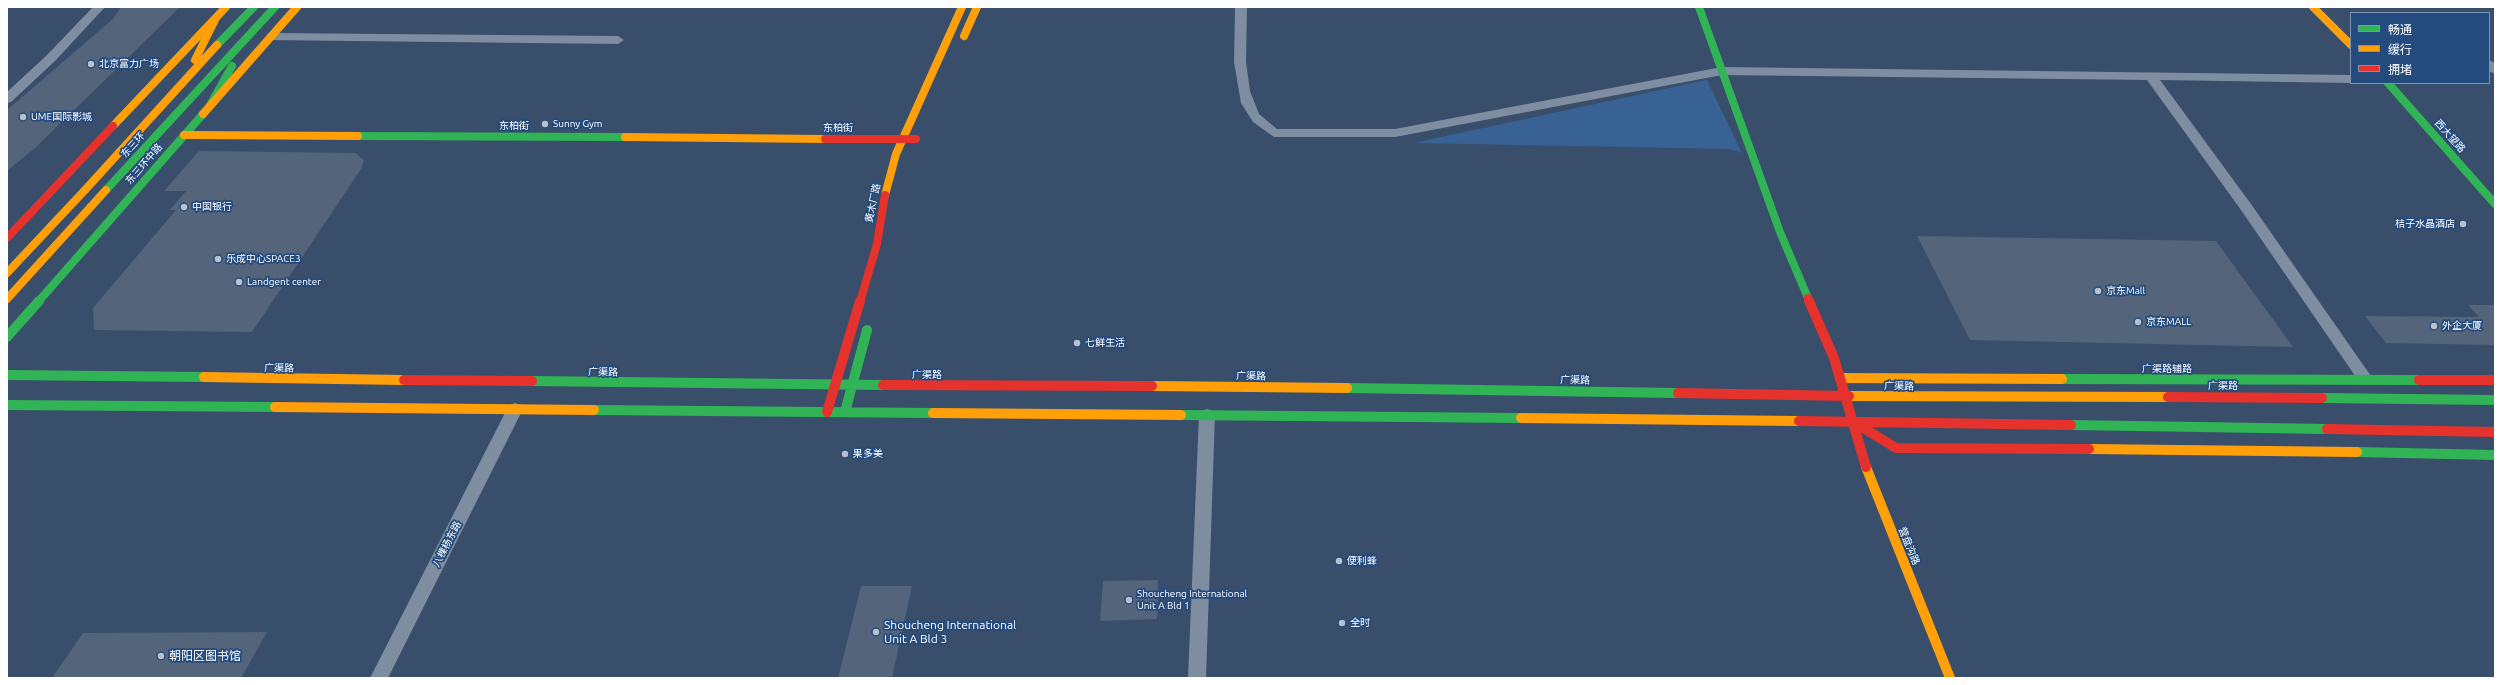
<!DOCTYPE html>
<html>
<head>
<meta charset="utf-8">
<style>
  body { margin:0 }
  #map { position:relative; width:2502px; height:685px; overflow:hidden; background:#384e6a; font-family:Ubuntu,"Noto Sans SC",sans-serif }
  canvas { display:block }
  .frame { position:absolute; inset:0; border:8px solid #fff; pointer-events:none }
  .legend { position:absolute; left:2350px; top:12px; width:140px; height:72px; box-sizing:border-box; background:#244b7e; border:1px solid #7c93b2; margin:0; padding:5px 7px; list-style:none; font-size:12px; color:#fff }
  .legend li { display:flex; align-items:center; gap:8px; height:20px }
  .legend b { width:20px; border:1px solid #7c93b2 }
</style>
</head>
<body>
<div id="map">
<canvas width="2502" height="685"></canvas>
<div class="frame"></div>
<ul class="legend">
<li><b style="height:5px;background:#30b455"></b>畅通</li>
<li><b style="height:5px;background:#ff9f0a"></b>缓行</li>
<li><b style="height:5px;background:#e5322d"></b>拥堵</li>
</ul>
</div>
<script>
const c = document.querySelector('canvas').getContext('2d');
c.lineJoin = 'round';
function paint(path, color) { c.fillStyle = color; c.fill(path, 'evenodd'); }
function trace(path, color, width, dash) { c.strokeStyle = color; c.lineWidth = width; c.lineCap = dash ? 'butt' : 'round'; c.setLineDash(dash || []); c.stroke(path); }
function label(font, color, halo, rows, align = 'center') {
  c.font = font + ' Ubuntu,"Noto Sans SC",sans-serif'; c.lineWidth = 3.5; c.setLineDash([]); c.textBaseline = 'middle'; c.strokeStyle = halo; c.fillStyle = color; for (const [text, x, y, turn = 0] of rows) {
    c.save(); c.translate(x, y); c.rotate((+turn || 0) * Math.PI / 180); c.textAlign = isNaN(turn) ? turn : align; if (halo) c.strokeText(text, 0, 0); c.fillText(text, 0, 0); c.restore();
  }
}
paint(new Path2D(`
  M1707,80L1742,153L1730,149L1413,143Z`), '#386294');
paint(new Path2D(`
  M121,7H180L35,148L7,171V110L113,19Z
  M199,151L355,153L364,160L361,169L252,332L94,330L93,308L176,210H170L186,191H164Z
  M1917,236L2216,241L2293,347L1970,340Z
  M2468,305H2495V345L2386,343L2365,316L2479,317Z
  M1158,580L1157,619L1100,621L1103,581Z
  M861,586H912L892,678H838Z
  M267,632L241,678H52L83,633Z`), '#54657b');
paint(new Path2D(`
  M93,7H105L55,61L11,102L7,103V92L47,55Z
  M1235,7H1247L1246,62L1250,91L1259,114L1277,129H1395L1722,67L2351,75V83L2160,80L2251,204L2373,379L2370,383H2360L2241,210L2147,80L1722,75L1395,137H1274L1253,122L1241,103L1234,62Z
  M271,33L618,36L624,40L618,44L267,40V34Z
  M2489,60L2495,63V74L2489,71Z
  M515,403L521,405L523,409L388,678H370L507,409L509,405Z
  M1207,409L1213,411L1215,415L1206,678H1188L1199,415L1201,411Z`), '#7e8ea0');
trace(new Path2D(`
  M1699,7L1780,232L1808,298
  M217,45L254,7
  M2388,83L2495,204
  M209,107L232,66
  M358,136L625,137
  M106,190L275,7
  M38,302L203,114`), '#30b455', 8);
trace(new Path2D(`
  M7,337L39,301
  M7,375L204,377
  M2062,379L2419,380
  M532,381L883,385
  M1347,388L1678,393
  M2322,398L2495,400
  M7,405L275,407
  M594,410L933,413
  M845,412L867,330
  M1181,415L1521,418
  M2071,425L2327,429
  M2357,452L2495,455`), '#30b455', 10);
trace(new Path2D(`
  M2313,7L2351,45
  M964,36L977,7
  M195,60L216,18
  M203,114L297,7
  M113,126L226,7
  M184,135L358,136
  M625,137L825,139
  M85,190L217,45
  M885,195L896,154L962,7`), '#ff9f0a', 8);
trace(new Path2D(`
  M204,377L404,380
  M1840,378L2062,379
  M1152,386L1347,388
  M1849,396L2168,397
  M275,407L594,410
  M933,413L1181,415
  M1521,418L1799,421
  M2089,449L2357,452
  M1866,467L1950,678`), '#ff9f0a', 10);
trace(new Path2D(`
  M825,139H916
  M7,238L113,126
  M1808,298L1810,302
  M860,302L877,244L885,195`), '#e5322d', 8);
trace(new Path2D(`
  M1809,301L1834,358L1866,467
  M404,380L532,381
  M2419,380H2495
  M883,385L1152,386
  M1678,393L1849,396
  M2168,397L2322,398
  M827,412L860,301
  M1799,421L2071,425
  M1852,421L1896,448L2089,449
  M2327,429L2495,432`), '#e5322d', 10);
trace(new Path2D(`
  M7,273L85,190
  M7,299L106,190`), '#ff9f0a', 8);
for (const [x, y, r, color] of [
  [91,64,4,"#b9c1cb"],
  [23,117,4,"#b9c1cb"],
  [545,124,4,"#b9c1cb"],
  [184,207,4,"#b9c1cb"],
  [2463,224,4,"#b9c1cb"],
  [218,259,4,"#b9c1cb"],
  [239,282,4,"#b9c1cb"],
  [2098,291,4,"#b9c1cb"],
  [2138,322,4,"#b9c1cb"],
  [2434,326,4,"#b9c1cb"],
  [1077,343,4,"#b9c1cb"],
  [845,454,4,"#b9c1cb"],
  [1339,561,4,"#b9c1cb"],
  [1129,600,4,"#b9c1cb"],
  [1342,623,4,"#b9c1cb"],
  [876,632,4,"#b9c1cb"],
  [161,656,4,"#b9c1cb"]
]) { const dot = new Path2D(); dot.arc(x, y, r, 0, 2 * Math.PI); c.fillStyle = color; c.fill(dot); trace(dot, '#244b7e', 1.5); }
label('10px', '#fff', '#244b7e', [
  ["北京富力广场",99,64],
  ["UME国际影城",31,117],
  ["Sunny Gym",553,124],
  ["中国银行",192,207],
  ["桔子水晶酒店",2455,224,"right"],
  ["乐成中心SPACE3",226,259],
  ["Landgent center",247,282],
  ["京东Mall",2106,291],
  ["京东MALL",2146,322],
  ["外企大厦",2442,326],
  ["七鲜生活",1085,343],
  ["果多美",853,454],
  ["便利蜂",1347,561],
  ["Shoucheng International",1137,594],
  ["Unit A Bld 1",1137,606],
  ["全时",1350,623]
], 'left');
label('10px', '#fff', '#244b7e', [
  ["东柏街",514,126],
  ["东柏街",838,128],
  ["西大望路",2450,136,48],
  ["东三环",133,145,-47],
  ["东三环中路",144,164,-49],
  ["黄木厂路",873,203,-78],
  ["广渠路",279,368,1],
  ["广渠路辅路",2167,369],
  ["广渠路",603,372,1],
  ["广渠路",927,375],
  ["广渠路",1251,376,1],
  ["广渠路",1575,380,1],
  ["广渠路",1899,386,1],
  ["广渠路",2223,386],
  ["八棵杨东路",447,544,-63],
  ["营盘沟路",1909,546,68]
]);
label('12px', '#fff', '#244b7e', [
  ["Shoucheng International",884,625],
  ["Unit A Bld 3",884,639],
  ["朝阳区图书馆",169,656]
], 'left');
</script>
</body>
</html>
